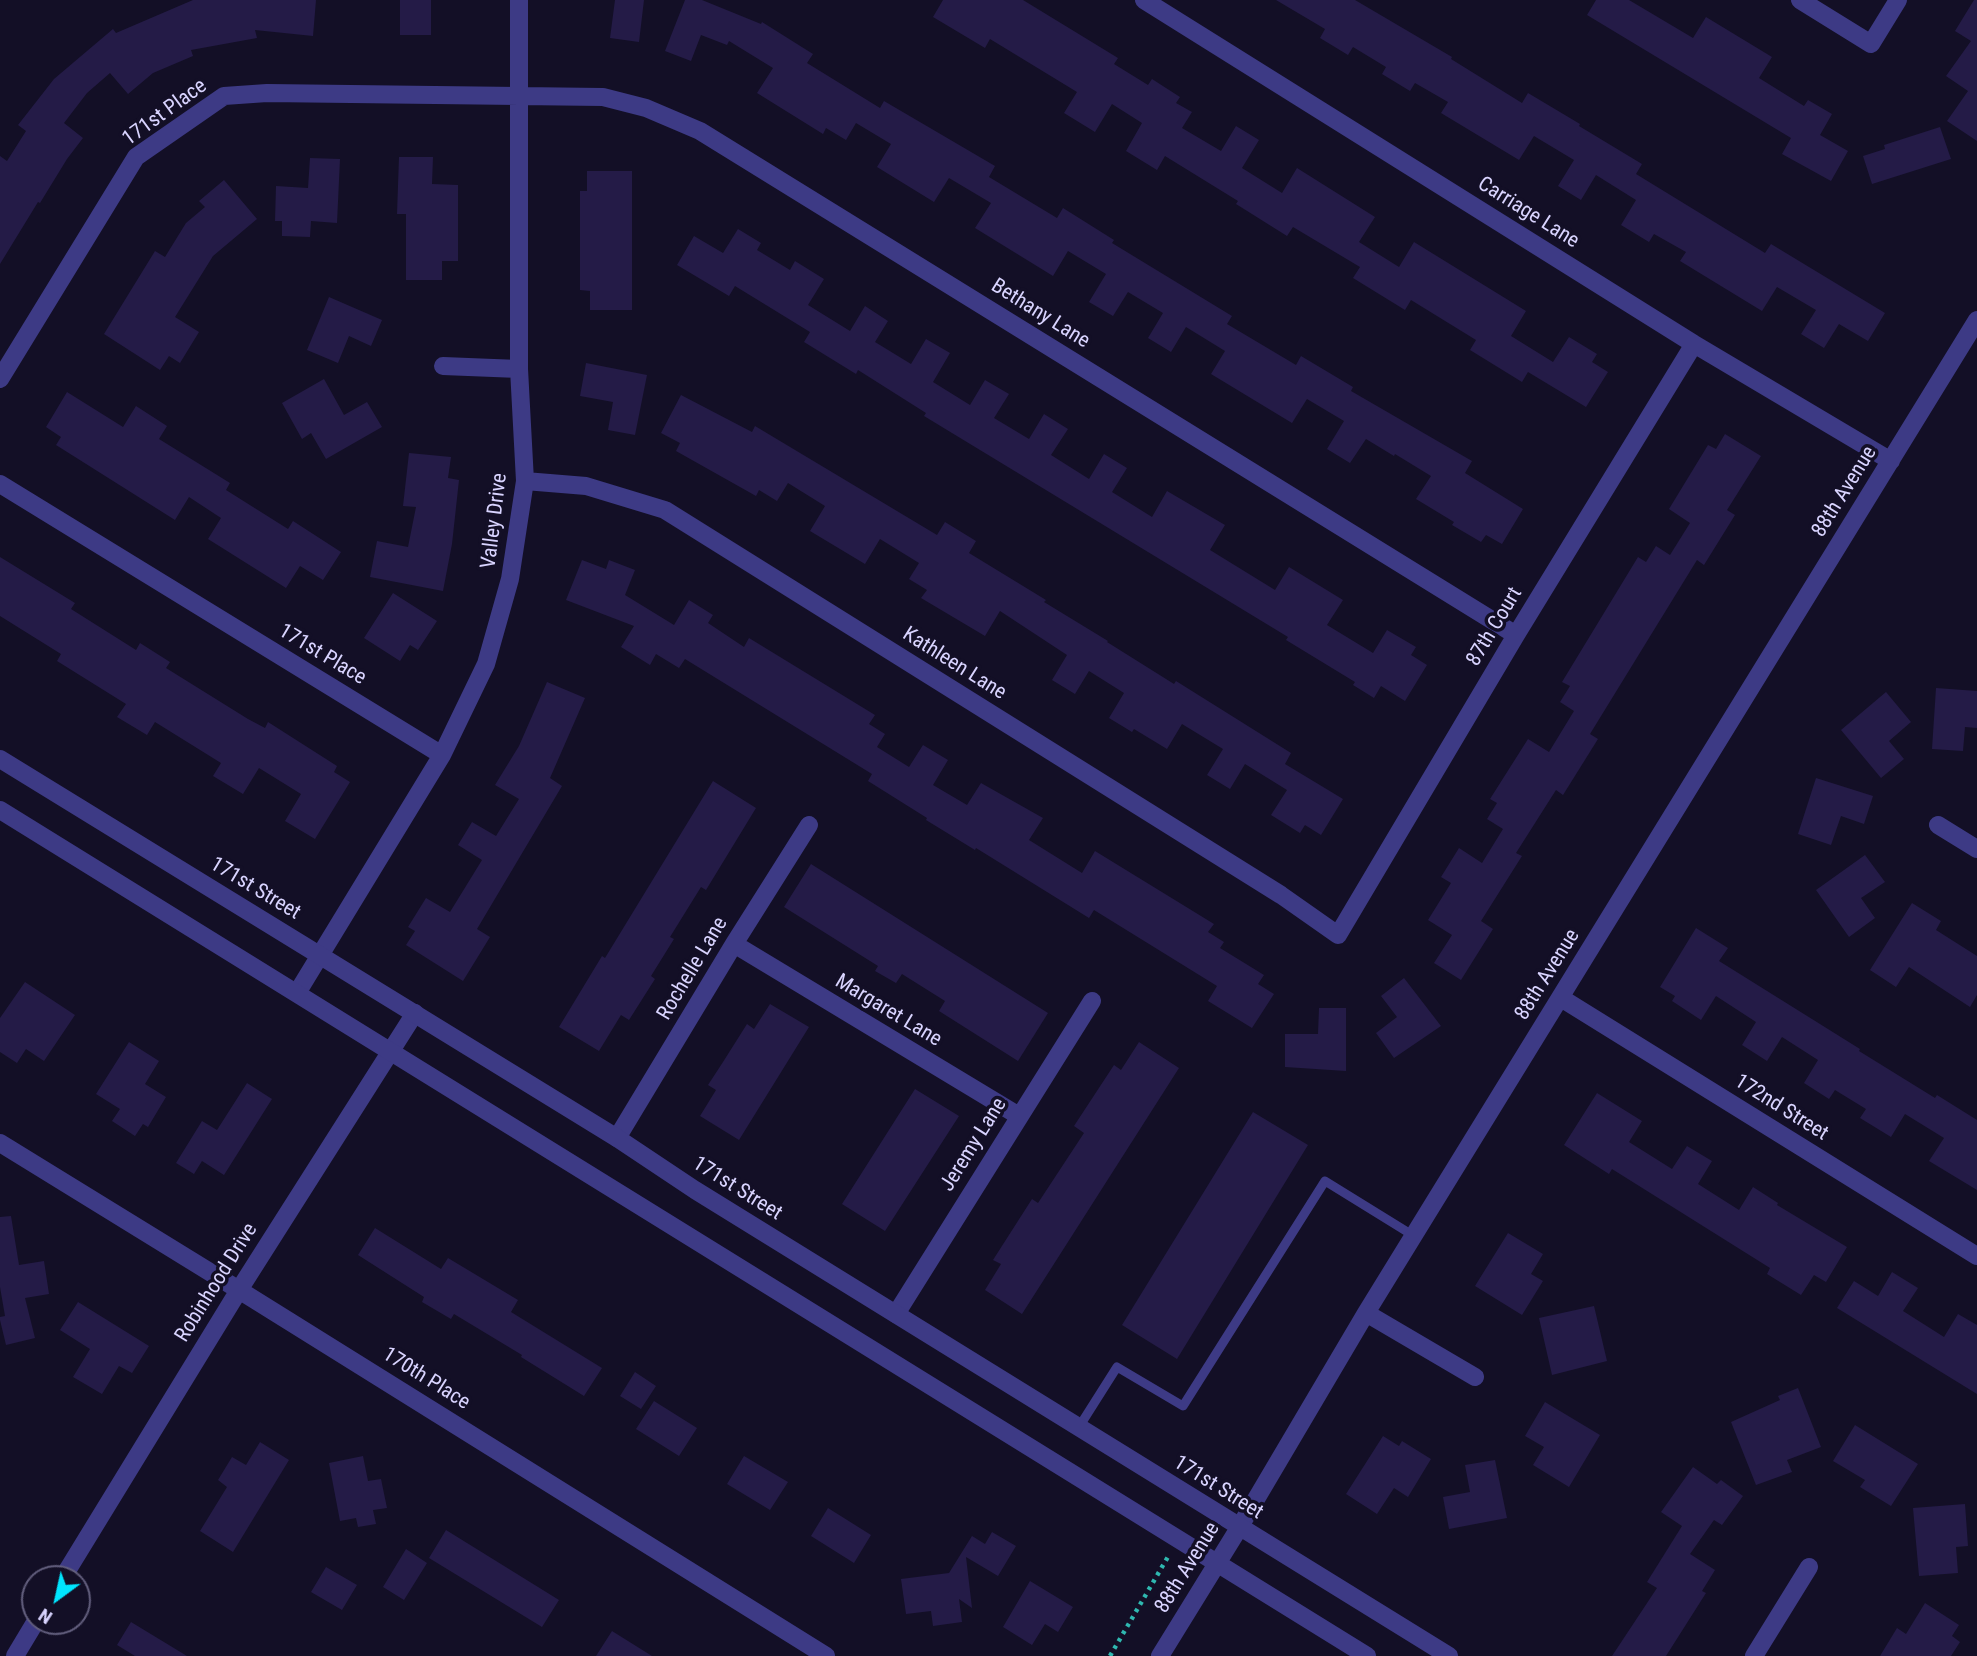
<!DOCTYPE html>
<html>
<head>
<meta charset="utf-8">
<style>
  body { margin:0 }
  #map { position:relative; width:1977px; height:1656px; overflow:hidden; background:#130f26; font-family:"Roboto Condensed",sans-serif }
  canvas { display:block }
  .north { position:absolute; left:21px; top:1565px; width:70px; height:70px; box-sizing:border-box; background:#130f26; border:2px solid #625e7d; border-radius:50%; rotate:213deg; font-size:19px; font-weight:700; line-height:28px; text-align:center; color:#d9d4ff }
  .north::after { content:''; display:block; margin:auto; width:24px; height:32px; background:#00e5ff; clip-path:polygon(50% 0,100% 100%,50% 72%,0 100%) }
</style>
</head>
<body>
<div id="map">
<canvas width="1977" height="1656"></canvas>
<div class="north">N</div>
</div>
<script>
const c = document.querySelector('canvas').getContext('2d');
c.lineJoin = 'round';
function paint(path, color) { c.fillStyle = color; c.fill(path, 'evenodd'); }
function trace(path, color, width, dash) { c.strokeStyle = color; c.lineWidth = width; c.lineCap = dash ? 'butt' : 'round'; c.setLineDash(dash || []); c.stroke(path); }
function label(font, color, halo, rows, align = 'center') {
  c.font = font + ' "Roboto Condensed",sans-serif'; c.lineWidth = 7; c.setLineDash([]); c.textBaseline = 'middle'; c.strokeStyle = halo; c.fillStyle = color; for (const [text, x, y, turn = 0] of rows) {
    c.save(); c.translate(x, y); c.rotate((+turn || 0) * Math.PI / 180); c.textAlign = isNaN(turn) ? turn : align; if (halo) c.strokeText(text, 0, 0); c.fillText(text, 0, 0); c.restore();
  }
}
paint(new Path2D(`
  M193,0H316L313,36L255,30L257,38L191,50L193,56L153,73L128,94L110,73L87,93L64,123L83,138L67,159L40,203L38,202L0,264V156L7,161L26,131L18,125L54,79L113,29L116,33Z
  M400,0H431V35H400Z
  M615,0H644L639,42L610,38Z
  M685,0H702L761,24L762,22L813,54L807,63L880,108L884,101L995,166L989,177L1057,218L1063,208L1114,240L1112,243L1232,316L1227,324L1296,365L1301,356L1353,387L1351,391L1472,461L1465,473L1523,509L1502,544L1486,535L1481,542L1452,525L1454,522L1416,499L1431,476L1395,454L1394,456L1366,439L1350,463L1327,449L1344,421L1307,399L1292,423L1211,374L1225,351L1186,327L1171,352L1148,338L1163,313L1128,292L1113,316L1089,302L1106,274L1068,251L1053,276L975,228L991,203L949,178L934,202L877,167L891,144L856,123L846,140L826,128L823,134L757,93L773,68L729,41L727,45L701,35L691,61L665,51Z
  M943,0H1023L1118,58L1114,64L1148,85L1152,79L1180,97L1176,103L1192,112L1182,128L1221,151L1236,126L1259,140L1242,168L1282,193L1297,168L1375,217L1359,242L1399,267L1414,242L1526,311L1511,336L1553,362L1569,337L1597,354L1592,362L1608,372L1586,407L1528,372L1522,382L1470,350L1476,340L1411,300L1405,310L1353,278L1360,267L1293,227L1287,236L1236,204L1238,201L1165,156L1157,170L1126,151L1142,123L1112,104L1095,132L1064,113L1077,92L990,39L985,48L933,17Z
  M1276,0H1355L1452,57L1451,59L1522,103L1528,93L1580,124L1579,126L1642,164L1636,174L1765,253L1771,244L1885,313L1868,341L1839,324L1824,348L1801,334L1816,310L1777,287L1762,311L1680,261L1686,252L1654,234L1649,242L1621,225L1636,200L1596,175L1581,200L1558,186L1574,160L1534,136L1519,160L1441,113L1448,102L1415,83L1410,91L1382,74L1386,67L1353,47L1348,55L1320,38L1325,29Z
  M1596,0H1629L1693,38L1706,17L1772,57L1759,78L1804,106L1808,100L1832,114L1820,135L1848,151L1831,181L1782,154L1791,138L1587,15Z
  M1974,0H1977V141L1947,121L1968,91L1946,76L1971,41L1955,31Z
  M1940,127L1951,159L1872,184L1863,156L1885,149L1884,145Z
  M399,157H433L432,184L458,185V261H442V280H406V214H397Z
  M310,158L340,159L337,223L311,221L310,237L282,236V221H275L276,186L308,188Z
  M587,171H632V310H590V291L580,290V191H587Z
  M224,180L257,219L213,256L175,317L199,332L180,363L169,356L160,370L104,334L155,251L165,257L186,223L205,207L199,201Z
  M738,229L761,243L757,250L790,270L795,261L824,279L808,305L850,331L865,306L888,321L875,342L911,364L926,339L950,353L933,382L970,405L985,380L1009,394L994,418L1029,439L1044,414L1068,429L1051,455L1089,479L1104,454L1127,468L1112,492L1152,517L1167,491L1225,525L1210,550L1275,590L1289,567L1343,600L1327,625L1373,653L1387,630L1416,647L1411,655L1427,665L1405,701L1381,686L1374,698L1353,685L1355,682L1286,640L1288,637L924,416L926,413L858,370L856,374L804,342L810,332L735,286L729,296L677,265L694,236L723,253Z
  M329,297L382,320L371,346L349,336L338,363L307,350Z
  M586,363L647,375L635,435L608,430L613,402L580,396Z
  M324,379L344,415L367,402L382,427L326,459L311,433L302,439L282,403Z
  M67,392L123,427L136,406L167,426L159,439L230,483L226,490L288,529L293,521L341,552L323,580L300,566L286,588L208,539L221,518L189,497L175,520L56,445L61,437L46,427Z
  M681,395L752,432L755,426L937,535L945,522L976,541L969,553L1046,600L1044,602L1108,641L1107,642L1174,684L1176,681L1291,753L1285,764L1343,799L1321,835L1305,825L1300,833L1271,815L1287,790L1245,764L1230,789L1207,775L1223,749L1182,724L1167,749L1134,729L1132,732L1109,718L1124,693L1089,671L1075,694L1052,680L1067,655L1000,611L985,636L921,598L927,590L909,579L919,563L880,539L865,564L810,531L825,506L788,483L777,501L759,490L756,496L676,451L680,443L661,433Z
  M1725,434L1761,456L1727,510L1735,515L1704,565L1697,560L1657,625L1590,734L1598,739L1563,795L1556,790L1516,853L1522,856L1481,921L1493,929L1461,980L1434,963L1452,935L1428,920L1451,883L1441,877L1459,848L1482,863L1503,829L1487,819L1497,803L1490,799L1528,739L1549,752L1574,711L1560,702L1570,686L1562,682L1638,557L1646,562L1656,546L1670,555L1690,523L1669,509L1708,445L1716,449Z
  M409,453L451,457L448,478L459,480L452,544L443,591L370,577L377,541L408,547L416,507L403,506Z
  M0,557L75,603L71,609L136,650L140,643L170,662L166,668L248,719L265,728L268,722L337,766L334,772L350,782L315,839L285,821L301,794L259,768L243,794L213,776L221,763L155,722L147,735L117,717L126,704L57,661L61,654L0,616Z
  M582,560L606,569L609,560L635,570L625,595L674,625L689,600L713,615L708,623L744,647L749,638L875,715L869,724L885,734L877,747L909,767L923,745L948,760L933,785L967,805L981,783L1043,818L1029,840L1082,873L1095,851L1214,924L1208,932L1224,942L1220,948L1264,975L1258,984L1274,994L1252,1028L1208,1001L1217,986L1094,910L1089,918L976,848L975,850L926,820L927,818L868,781L872,774L685,659L679,668L656,654L650,665L621,647L634,626L566,600Z
  M393,593L437,621L418,650L410,645L400,661L364,638Z
  M547,682L585,698L550,778L562,786L477,929L490,937L463,981L406,945L415,931L408,927L426,898L450,912L482,860L458,845L472,822L496,836L519,799L495,785L519,746Z
  M1936,688L1977,691V728L1965,727L1963,751L1932,749Z
  M1886,692L1911,722L1889,741L1904,759L1881,778L1841,730Z
  M1816,778L1873,796L1864,824L1841,816L1831,845L1798,834Z
  M713,781L756,808L706,890L701,887L670,937L674,939L651,976L655,979L629,1020L621,1015L599,1051L559,1027L602,956L605,958Z
  M1865,855L1885,882L1861,898L1875,918L1849,937L1816,890Z
  M811,864L1048,1013L1018,1061L939,1011L945,1001L902,974L896,983L875,971L878,966L784,907Z
  M1912,903L1941,921L1936,930L1977,956V995L1970,1007L1909,967L1896,987L1870,970Z
  M1696,928L1728,948L1719,961L1860,1049L1859,1051L1935,1098L1937,1095L1977,1120V1190L1929,1161L1944,1138L1905,1114L1891,1137L1860,1118L1866,1109L1835,1090L1829,1099L1804,1083L1818,1060L1782,1037L1767,1061L1742,1045L1756,1022L1716,996L1701,1020L1672,1001L1675,996L1660,987Z
  M1404,978L1441,1026L1394,1058L1376,1033L1397,1017L1381,996Z
  M25,982L75,1015L44,1061L26,1049L17,1063L0,1052V1018Z
  M770,1004L809,1027L739,1140L700,1116L716,1090L708,1085L723,1062L747,1024L754,1029Z
  M1319,1008H1346V1071L1285,1067V1034H1318Z
  M129,1042L159,1061L145,1084L166,1097L148,1127L143,1124L135,1136L112,1121L120,1109L96,1094Z
  M1139,1042L1179,1068L1022,1314L985,1290L1001,1264L993,1260L1032,1199L1038,1203L1084,1133L1074,1126L1114,1065L1121,1070Z
  M247,1083L272,1099L224,1175L202,1161L194,1174L176,1163L202,1121L217,1130Z
  M915,1089L959,1116L885,1231L842,1204Z
  M1597,1093L1642,1121L1629,1142L1672,1169L1687,1146L1712,1161L1698,1184L1739,1210L1753,1187L1778,1203L1777,1205L1847,1247L1826,1282L1814,1275L1801,1295L1767,1274L1770,1268L1612,1169L1609,1174L1564,1145Z
  M1253,1112L1308,1145L1177,1359L1122,1325Z
  M11,1216L19,1265L44,1261L49,1294L25,1298L35,1338L6,1345L0,1320V1317L5,1316L0,1287V1217Z
  M375,1228L441,1269L448,1258L518,1300L511,1312L602,1368L584,1396L521,1357L522,1355L454,1314L451,1319L422,1302L424,1297L358,1255Z
  M1508,1233L1543,1254L1531,1274L1543,1281L1522,1315L1475,1286Z
  M1892,1272L1918,1288L1903,1311L1944,1337L1958,1314L1977,1325V1394L1837,1308L1854,1281L1878,1296Z
  M78,1302L149,1346L132,1373L119,1366L102,1394L73,1377L90,1349L60,1330Z
  M1594,1306L1607,1361L1552,1375L1539,1318Z
  M635,1372L656,1386L641,1409L620,1396Z
  M1798,1388L1821,1447L1787,1460L1792,1472L1756,1485L1731,1422L1780,1400L1778,1396Z
  M654,1401L697,1428L679,1456L636,1429Z
  M1545,1402L1600,1435L1569,1487L1533,1465L1544,1447L1525,1436Z
  M1855,1425L1918,1464L1891,1506L1860,1487L1865,1480L1833,1461Z
  M1383,1436L1399,1446L1402,1441L1431,1459L1408,1497L1394,1488L1377,1514L1346,1494Z
  M260,1442L289,1460L233,1552L200,1531L227,1487L218,1480L232,1457L246,1465Z
  M363,1456L368,1481L381,1479L387,1508L373,1510L376,1524L358,1527L356,1518L340,1521L329,1463Z
  M744,1456L788,1482L770,1510L727,1484Z
  M1495,1460L1507,1518L1449,1529L1443,1497L1470,1492L1465,1465Z
  M1693,1467L1717,1484L1721,1480L1743,1496L1722,1525L1714,1520L1690,1554L1715,1570L1702,1591L1706,1593L1666,1656H1612L1657,1588L1647,1582L1682,1526L1661,1512Z
  M1965,1504L1968,1546L1956,1547L1958,1573L1919,1576L1913,1508Z
  M828,1508L871,1535L854,1563L811,1536Z
  M446,1530L559,1600L542,1627L429,1558Z
  M992,1532L1016,1546L998,1576L966,1557L972,1608L959,1599L962,1622L933,1626L931,1611L906,1614L901,1579L949,1573L972,1536L985,1544Z
  M406,1549L427,1563L404,1600L383,1587Z
  M326,1567L357,1585L342,1610L311,1592Z
  M1030,1581L1073,1607L1058,1632L1045,1624L1032,1645L1003,1627Z
  M1925,1603L1959,1625L1952,1636L1960,1642L1951,1656H1880L1897,1628L1906,1634Z
  M131,1622L187,1656H135L117,1645Z
  M612,1631L652,1656H596Z`), '#241b47');
trace(new Path2D(`
  M1110,1656L1169,1555`), '#2fb8b0', 4.5, [3.5, 5]);
trace(new Path2D(`
  M1079,1427L1117,1367L1183,1406L1325,1181L1414,1236`), '#3d3a85', 9);
trace(new Path2D(`
  M1144,0L1694,344L1891,461
  M1800,0L1871,44L1898,0
  M443,366L519,369
  M0,379L136,157L224,96L267,93L603,97L646,108L700,131L1516,635
  M525,481L586,486L665,510L1281,895L1338,935L1516,635L1694,344
  M0,484L442,755
  M1938,825L1977,849
  M734,944L1019,1116
  M297,993L442,755L486,664L510,579L525,481L519,369V0
  M1561,998L1977,1256
  M617,1138L734,944L809,825
  M0,1143L239,1290L826,1656
  M1366,1313L1475,1377
  M896,1314L1092,1001
  M1239,1528L1366,1313L1977,320
  M62,1579L239,1290L415,1013
  M15,1656L36,1621
  M1754,1656L1809,1567`), '#3d3a85', 18);
trace(new Path2D(`
  M0,759L617,1138L695,1190L1449,1656
  M0,810L1367,1656
  M1160,1656L1239,1528`), '#3d3a85', 18);
label('21px', '#d9d4ff', '#130f26', [
  ["171st Place",165,113,-36],
  ["Carriage Lane",1528,213,32],
  ["Bethany Lane",1040,314,32],
  ["88th Avenue",1845,492,-58],
  ["Valley Drive",495,521,-83],
  ["87th Court",1495,627,-59],
  ["171st Place",322,655,31],
  ["Kathleen Lane",954,664,32],
  ["171st Street",255,889,31],
  ["Rochelle Lane",693,969,-59],
  ["88th Avenue",1548,975,-58],
  ["Margaret Lane",888,1011,31],
  ["172nd Street",1781,1108,32],
  ["Jeremy Lane",974,1145,-58],
  ["171st Street",737,1189,32],
  ["Robinhood Drive",217,1283,-58],
  ["170th Place",426,1379,32],
  ["171st Street",1218,1488,32],
  ["88th Avenue",1188,1568,-58]
]);
</script>
</body>
</html>
